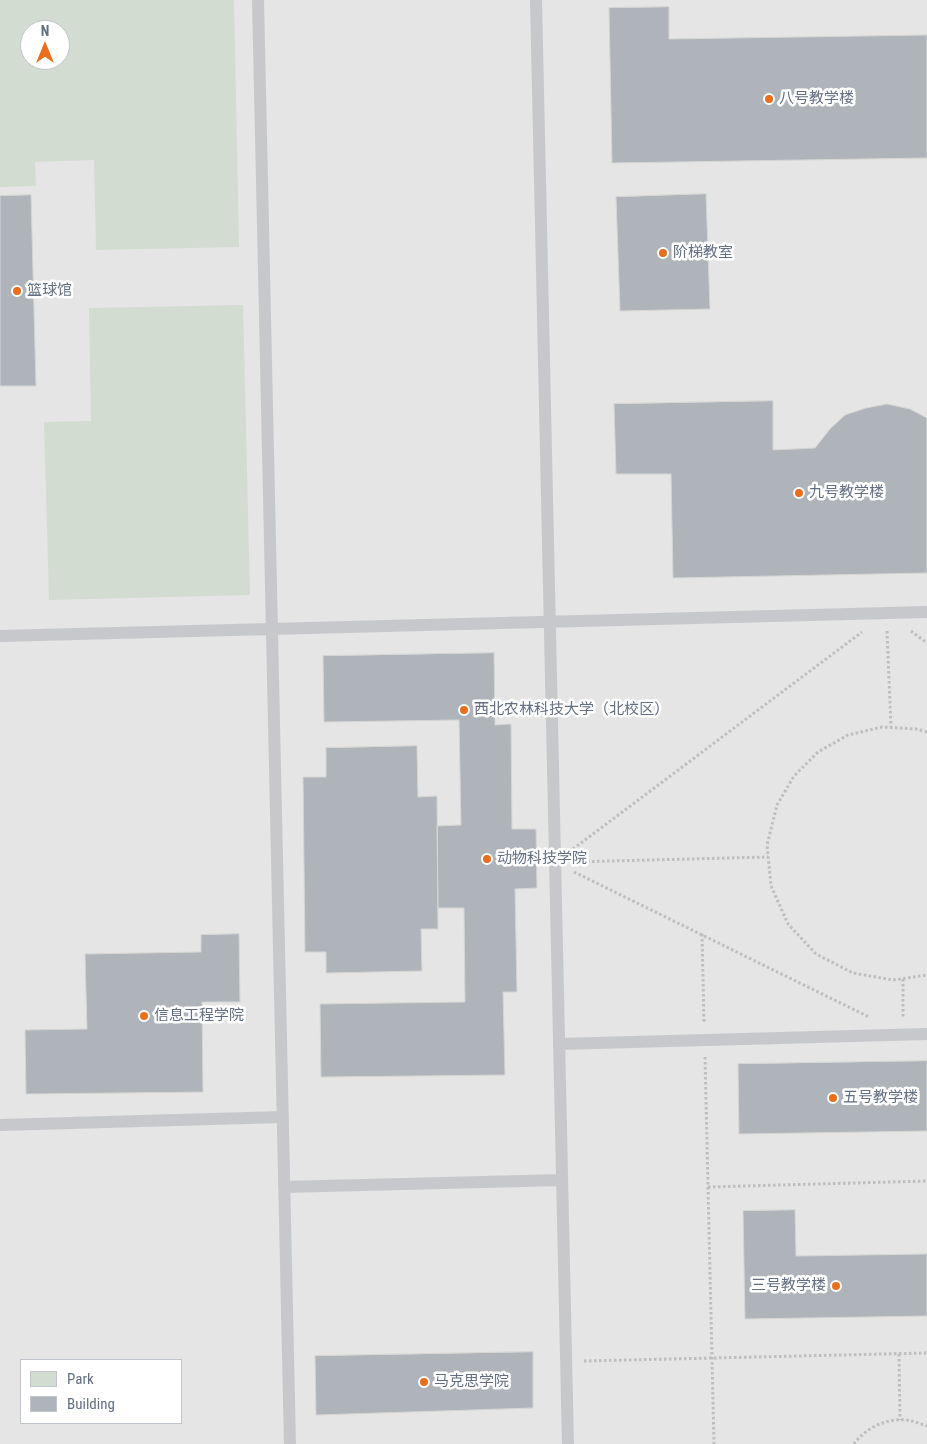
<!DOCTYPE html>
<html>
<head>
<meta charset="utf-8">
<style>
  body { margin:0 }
  #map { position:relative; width:927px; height:1444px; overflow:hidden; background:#f4f5f0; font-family:"Roboto Condensed",sans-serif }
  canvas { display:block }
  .legend { position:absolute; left:20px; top:1359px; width:162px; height:65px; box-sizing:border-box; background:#fff; border:1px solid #c0c5cd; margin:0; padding:6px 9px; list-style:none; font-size:15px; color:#626f82 }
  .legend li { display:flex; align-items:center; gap:10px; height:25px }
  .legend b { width:25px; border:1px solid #c0c5cd }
  .north { position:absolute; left:20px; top:20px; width:50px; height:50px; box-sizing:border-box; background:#fff; border:1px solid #c0c5cd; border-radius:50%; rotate:0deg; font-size:14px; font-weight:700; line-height:20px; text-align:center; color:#626f82 }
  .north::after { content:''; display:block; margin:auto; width:18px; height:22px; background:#e96f1c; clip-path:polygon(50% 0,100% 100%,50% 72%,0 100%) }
</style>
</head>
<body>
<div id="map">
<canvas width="927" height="1444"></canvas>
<ul class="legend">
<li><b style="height:14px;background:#d3dcd1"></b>Park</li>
<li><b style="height:14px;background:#aeb4ba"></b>Building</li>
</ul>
<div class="north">N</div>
</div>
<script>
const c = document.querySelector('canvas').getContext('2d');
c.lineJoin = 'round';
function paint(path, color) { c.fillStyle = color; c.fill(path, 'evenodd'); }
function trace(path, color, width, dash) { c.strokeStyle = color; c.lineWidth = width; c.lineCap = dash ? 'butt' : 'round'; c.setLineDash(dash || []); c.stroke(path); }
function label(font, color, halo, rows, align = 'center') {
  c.font = font + ' "Roboto Condensed","Noto Sans SC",sans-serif'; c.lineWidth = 5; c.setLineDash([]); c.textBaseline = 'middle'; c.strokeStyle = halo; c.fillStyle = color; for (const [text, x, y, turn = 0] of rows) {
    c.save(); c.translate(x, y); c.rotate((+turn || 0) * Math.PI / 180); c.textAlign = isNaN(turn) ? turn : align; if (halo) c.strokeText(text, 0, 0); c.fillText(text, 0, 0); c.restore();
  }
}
paint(new Path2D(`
  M0,0H927V1444H0ZM30,30H60V60H30ZM21,1360H181V1423H21Z`), '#e4e5e4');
paint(new Path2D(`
  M0,0H234L239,247L96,250L94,160L35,162L36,186L0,187ZM30,30H60V60H30Z
  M243,305L250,595L49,600L44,422L91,421L89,308Z`), '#d3dcd1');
const building = new Path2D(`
  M669,7V39L927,35V158L612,163L609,8Z
  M706,194L710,309L620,311L616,197Z
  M31,195L36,386H0V196Z
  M773,401V450L815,448L830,429L845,415L866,408L887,404L910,409L927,418V573L673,578L671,474H616L614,404Z
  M494,653L495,725L511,724L512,829H536L537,888L515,889L517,992H503L505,1075L321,1077L320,1004L465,1002L464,908H438L437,826L461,825L459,720L324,722L323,656Z
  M417,746L418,797L437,796L438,929H421L422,971L326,973V952H305L303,777H326V748Z
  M239,934L240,1002H202L203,1092L26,1094L25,1030L87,1029L85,954L201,952V935Z
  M927,1061V1131L739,1134L738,1064Z
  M795,1210L796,1256L927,1254V1316L745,1319L743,1211Z
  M533,1352V1408L316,1415L315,1356Z`);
paint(building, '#aeb4ba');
trace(building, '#d5d6d3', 1);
trace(new Path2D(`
  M887,631L891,727
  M911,631L927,643
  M927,732L916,729L882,727L848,735L818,752L794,776L777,805L767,845L771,886L788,924L816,954L853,973L893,980L927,975
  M573,849L862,632
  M572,862L768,857
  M574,872L869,1017
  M702,934L704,1024
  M903,979V1018
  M705,1057L714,1444
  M708,1187L927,1181
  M899,1354L900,1420
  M584,1361L927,1353
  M854,1444C866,1427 890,1416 912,1421C917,1422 922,1425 927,1426`), '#bdbec0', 3, [2.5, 2.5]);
trace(new Path2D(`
  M258,0L290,1444
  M536,0L568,1444
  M0,636L927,612
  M559,1044L927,1034
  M0,1125L283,1117
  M284,1187L562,1180`), '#c6c8cc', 12);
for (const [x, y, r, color] of [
  [769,99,5,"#e96f1c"],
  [663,253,5,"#e96f1c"],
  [17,291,5,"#e96f1c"],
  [799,493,5,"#e96f1c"],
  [464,710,5,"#e96f1c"],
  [487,859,5,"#e96f1c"],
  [144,1016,5,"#e96f1c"],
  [833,1098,5,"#e96f1c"],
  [836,1286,5,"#e96f1c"],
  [424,1382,5,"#e96f1c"]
]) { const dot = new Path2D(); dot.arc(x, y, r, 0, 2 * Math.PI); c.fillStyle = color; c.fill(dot); trace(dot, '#fff', 2); }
label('15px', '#626f82', '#fff', [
  ["八号教学楼",779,99],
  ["阶梯教室",673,253],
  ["篮球馆",27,291],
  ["九号教学楼",809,493],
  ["西北农林科技大学（北校区）",474,710],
  ["动物科技学院",497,859],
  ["信息工程学院",154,1016],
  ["五号教学楼",843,1098],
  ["三号教学楼",826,1286,"right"],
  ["马克思学院",434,1382]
], 'left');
</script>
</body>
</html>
